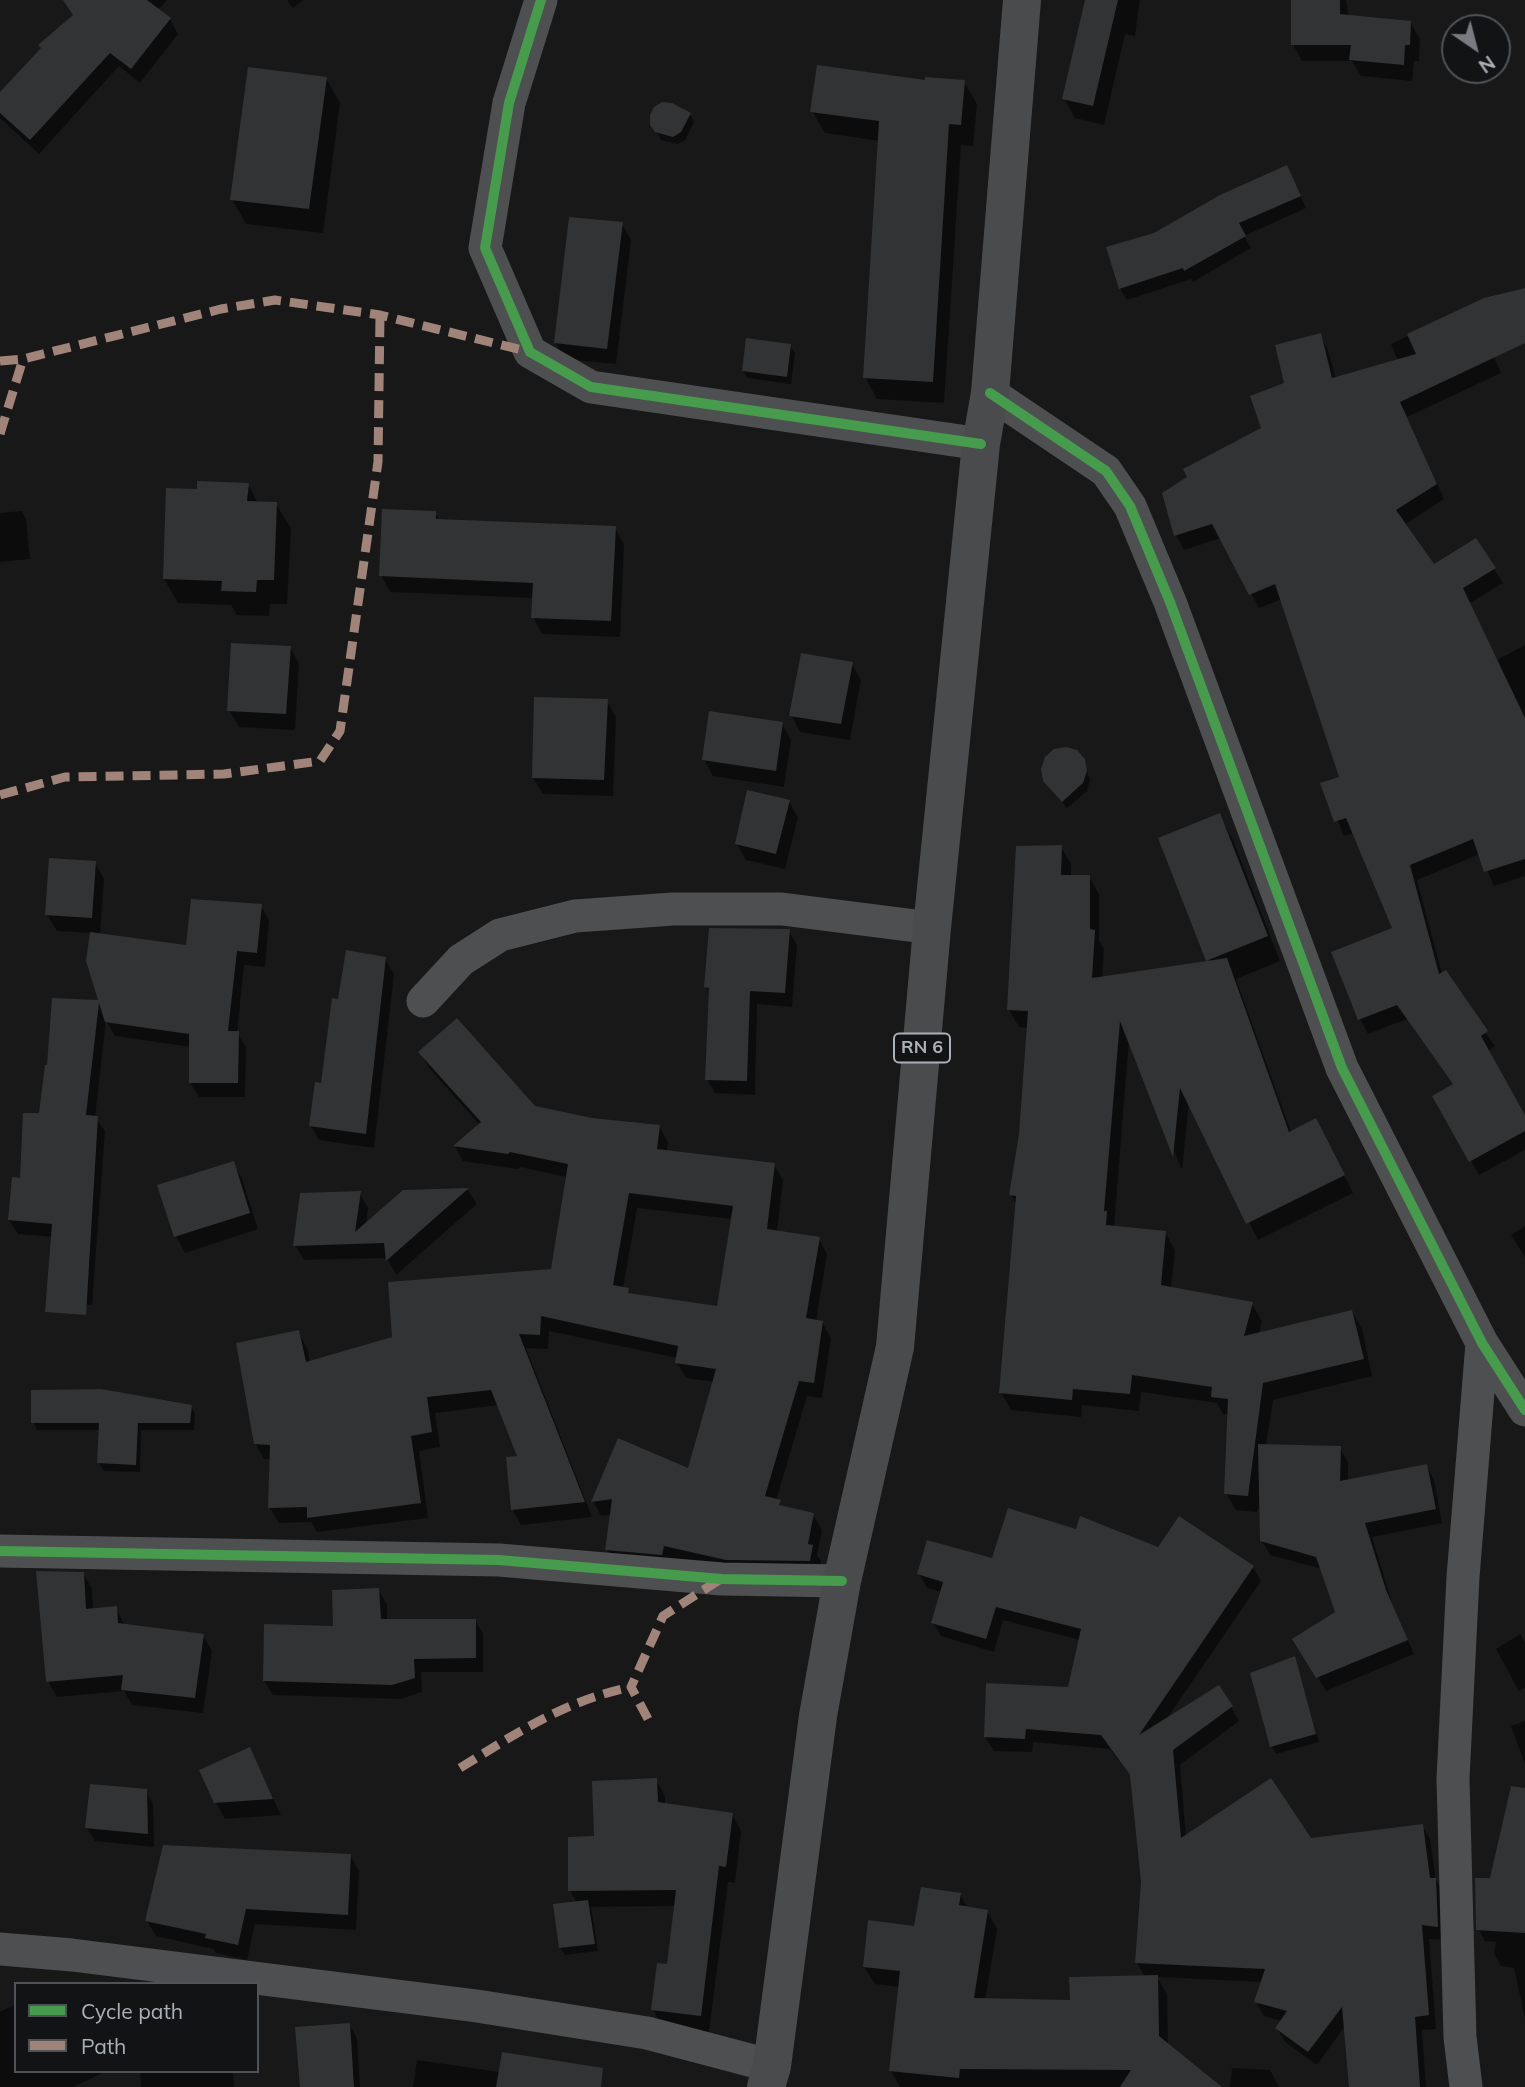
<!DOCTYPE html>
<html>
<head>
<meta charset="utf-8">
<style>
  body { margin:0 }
  #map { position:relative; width:1525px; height:2087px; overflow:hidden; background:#181818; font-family:Mulish,sans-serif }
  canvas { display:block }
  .legend { position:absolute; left:14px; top:1982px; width:245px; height:91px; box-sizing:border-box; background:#121314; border:2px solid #4f5256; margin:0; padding:9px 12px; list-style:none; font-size:21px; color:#abb1b8 }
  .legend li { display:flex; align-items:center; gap:14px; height:35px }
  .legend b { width:35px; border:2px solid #4f5256 }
  .north { position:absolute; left:1441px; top:14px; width:70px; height:70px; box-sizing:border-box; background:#121314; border:2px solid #4f5256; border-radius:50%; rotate:145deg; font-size:19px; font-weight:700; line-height:28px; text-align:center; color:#abb1b8 }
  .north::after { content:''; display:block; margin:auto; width:24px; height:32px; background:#787b80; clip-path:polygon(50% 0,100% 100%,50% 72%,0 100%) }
</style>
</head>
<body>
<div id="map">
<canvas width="1525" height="2087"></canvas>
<ul class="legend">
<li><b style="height:9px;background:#469c4c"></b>Cycle path</li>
<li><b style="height:9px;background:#a18479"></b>Path</li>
</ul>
<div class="north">N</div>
</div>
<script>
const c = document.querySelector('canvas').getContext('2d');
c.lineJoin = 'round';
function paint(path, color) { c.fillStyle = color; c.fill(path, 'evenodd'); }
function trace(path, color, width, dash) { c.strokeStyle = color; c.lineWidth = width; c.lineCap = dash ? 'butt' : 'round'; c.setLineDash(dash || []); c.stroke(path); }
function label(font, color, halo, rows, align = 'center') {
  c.font = font + ' Mulish,sans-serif'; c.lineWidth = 7; c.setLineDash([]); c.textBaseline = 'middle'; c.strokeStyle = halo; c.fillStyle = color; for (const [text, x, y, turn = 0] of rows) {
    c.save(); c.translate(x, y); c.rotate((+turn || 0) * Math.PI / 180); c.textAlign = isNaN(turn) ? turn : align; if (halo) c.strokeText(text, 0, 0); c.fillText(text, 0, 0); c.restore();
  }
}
paint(new Path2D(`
  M76,0H167L158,10L170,19L178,34L140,83L119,66L39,154L0,118V95L75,16Z
  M287,0H303L293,8Z
  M1085,0H1140L1135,36L1125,34L1104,125L1075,118L1064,99Z
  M1293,0H1346L1349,17L1410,22L1420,39L1419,61H1414L1412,81L1361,76L1352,61H1302L1293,45Z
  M326,78L340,103L323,233L246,224L232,199Z
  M926,82H964L977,104L973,146L961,145L944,403L877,399L865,377L880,141L825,133L812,111Z
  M690,114L694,122L685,140L678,144L661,140L657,132Z
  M1293,179L1306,208L1244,236L1251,248L1193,282L1191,279L1127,300L1120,288L1154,235Z
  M622,224L631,240L616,364L565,359L555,342Z
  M1525,289V342L1491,350L1501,373L1407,417L1444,499L1404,525L1434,566L1494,569L1503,583L1470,603L1497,660L1525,645V876L1494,886L1480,854L1417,880L1442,974L1495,1046L1488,1051L1525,1118V1150L1479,1175L1435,1096L1454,1085L1407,1019L1368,1034L1360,1019L1394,929L1354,833L1344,836L1322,784L1341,778L1282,599L1259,608L1221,538L1184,550L1176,535L1263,428L1286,384L1320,335L1328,350L1336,379L1398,361L1391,344L1484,300Z
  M790,346L795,353L791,384L748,378L743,371Z
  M248,484L258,503L276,504L291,528L287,604H270L269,616L237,615L231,605L178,603L164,579L198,491Z
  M22,511L26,519L30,559L0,562V513Z
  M435,513L440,521L615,528L624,544L620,637L542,634L533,617L534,598L390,592L381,575Z
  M290,647L299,664L295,730L239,727L229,710Z
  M851,663L861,680L850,740L800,732L791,715Z
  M607,701L616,717L613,796L543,794L533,778Z
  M782,723L791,740L784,787L713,776L704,760Z
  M1083,760L1090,780L1087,791L1067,808L1045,780Z
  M789,801L798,818L785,869L746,860L736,843Z
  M1219,815L1233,840L1280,961L1236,979L1291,1132L1325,1137L1353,1193L1258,1240L1189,1103L1182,1170L1129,1040L1114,1226L1165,1232L1175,1250L1171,1289L1252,1304L1262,1321L1259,1334L1352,1312L1362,1329L1372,1376L1273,1400L1266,1446L1340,1448L1348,1462V1482L1426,1466L1434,1480L1442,1523L1372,1537L1393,1606L1414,1654L1326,1691L1295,1640L1338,1613L1322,1569L1270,1555L1262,1541L1261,1503L1257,1512L1236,1510L1226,1493L1229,1414H1223L1217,1403L1141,1392L1139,1411L1082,1405L1081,1417L1011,1410L1001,1392L1017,1205L1011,1195L1020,1134L1029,1028L1019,1027L1009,1010L1061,847L1071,864V877H1089L1099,894V940L1104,949L1102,979L1209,963Z
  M95,863L104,879L100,935L187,947L261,906L269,920L265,967L244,965L237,1033L246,1047L245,1097H199L190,1083L191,1047L115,1036L106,1020L95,1117L105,1131L92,1305L57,1303L53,1237L18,1234L9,1220L40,1115L49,1067L53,1000L101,1002L92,933L57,931L47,915Z
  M789,931L797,945L792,1007L757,1004L755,1095L715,1093L707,1079L710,994L706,987Z
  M385,959L394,974L374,1148L319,1140L311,1126L323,1085L339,1001Z
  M421,1053L534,1107L592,1120L659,1126L668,1142L667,1152L774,1165L783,1180L777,1232L819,1239L827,1254L816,1322H822L831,1338L822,1398L807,1396L776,1501L783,1508L813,1515L822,1530L817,1555L821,1561L818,1576L616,1565L607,1549L611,1515L601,1516L593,1501L689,1471L714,1382L686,1378L677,1363V1358L549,1331L548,1349L526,1348L592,1517L521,1525L512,1509L519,1457L499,1405L435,1413L440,1447L419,1451L428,1518L317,1532L311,1522L279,1523L270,1508L271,1459H264L255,1443L298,1332L307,1348L310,1362L394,1338L553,1270L567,1177L520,1167L517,1169L463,1161L455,1147L480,1125L429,1068ZM637,1208L732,1219L718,1308L631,1295L623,1289Z
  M233,1163L242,1179L258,1229L185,1253L176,1236Z
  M468,1190L477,1204L396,1275L387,1258L304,1260L295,1245L360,1193L368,1208L366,1225L404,1192Z
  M1525,1226V1257L1511,1235Z
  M191,1406L195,1414L194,1430H141L140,1472L104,1471L99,1463L101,1430H37L33,1422Z
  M1077,1531L1253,1567L1261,1581L1166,1720L1231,1707L1239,1721L1180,1765L1186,1837L1310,1839L1422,1825L1430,1839L1436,1880L1444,1894L1445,1940L1429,1939L1436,2029L1422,2030L1426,2087H1351L1345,2026L1317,2065L1285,2042L1277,2028L1282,2021L1264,2016L1256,2002L1262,1982L1157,1977L1167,1994L1168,2045L1210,2087H900L891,2071L900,1987L875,1984L864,1967L960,1895L968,1908L987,1911L997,1929L985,2000L1072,2001L1145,1977L1137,1963L1142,1882L1132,1778L1110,1749L1033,1742L1032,1752L994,1751L985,1737L1069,1689L1080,1640L1003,1620L994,1652L941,1636L933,1622L942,1592L927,1588L919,1574L993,1561Z
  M83,1573L92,1589L93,1610L116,1608L125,1626L203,1635L212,1651L203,1713L132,1705L124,1691L57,1697L48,1681Z
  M378,1590L387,1604V1621L475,1620L483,1634V1672H421L422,1692L401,1699L273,1695L264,1681L335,1628Z
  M1520,1634L1525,1643V1688L1519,1691L1496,1649Z
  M1294,1658L1319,1742L1276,1754L1272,1746Z
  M1525,1721V1764L1511,1726Z
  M249,1749L281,1815L225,1819L216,1803Z
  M656,1780L665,1796V1805L732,1814L741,1831L735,1883L728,1882L709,2032L662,2026L653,2010L668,1966L676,1906L591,1907L598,1951L565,1955L560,1948L577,1903L570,1891L596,1838Z
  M146,1791L153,1804L154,1847L95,1841L87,1828Z
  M1525,1835V2019L1514,1968L1501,1966L1494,1954L1496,1942L1485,1941L1478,1929L1492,1879Z
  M350,1855L359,1871L356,1930L255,1924L247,1960L216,1953L213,1949L156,1936L147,1921Z
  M16,2004V2071H107L73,2087H0V2012Z
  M349,2024L357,2038L360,2087H302Z
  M417,2060L500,2072L600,2087H413Z
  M1232,2068L1270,2070L1279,2087H1230Z
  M140,2071H233L234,2087H141Z`), '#0007');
paint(new Path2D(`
  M63,0H147L171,18L131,69L110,53L30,140L0,113V92L41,48L38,45L73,15Z
  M1085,0H1118L1093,106L1062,99Z
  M1291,0H1340V14L1411,21L1410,45H1405L1404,65L1349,60L1351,45H1291Z
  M817,65L925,80V77L965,80L961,125L949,124L933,382L863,378L879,121L810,112Z
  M248,67L327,77L309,209L230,200Z
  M662,102L672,103L691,113L681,132L673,137L655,132L650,125V115L654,107Z
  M1287,165L1301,196L1239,223L1246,236L1184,271L1183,268L1119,289L1106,247L1154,233L1220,195Z
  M569,217L623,222L607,349L554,343Z
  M1525,288V343L1400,402L1437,484L1396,510L1434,564L1476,538L1496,568L1463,588L1525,718V859L1484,872L1473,839L1410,865L1439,974L1446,970L1488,1031L1481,1036L1525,1115V1131L1469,1162L1432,1096L1453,1084L1397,1005L1358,1020L1331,952L1392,928L1346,818L1334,822L1320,783L1339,777L1275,584L1249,595L1212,524L1174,536L1162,493L1187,477L1183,469L1261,428L1250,396L1284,383L1275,345L1321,333L1332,378L1416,354L1407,334L1484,298Z
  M746,338L791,344L787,377L742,371Z
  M197,481L249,483L247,501L277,502L274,580H257L256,592L221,591L222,581L163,579L166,488L197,489Z
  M382,509L436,511V519L616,526L611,621L531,618L533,583L379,576Z
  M231,643L291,646L286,714L227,711Z
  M801,653L853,662L841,724L789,716Z
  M534,697L608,699L604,780L532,778Z
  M709,711L783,722L776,771L702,760Z
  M1066,747L1077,750L1085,759L1087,771L1083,783L1062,802L1043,781L1041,769L1045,757L1054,749Z
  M747,790L790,800L776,854L735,844Z
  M1220,813L1268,936L1206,961L1158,838Z
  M1062,845L1061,875H1090V929L1095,930L1092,978L1227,958L1289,1132L1316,1118L1345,1175L1246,1224L1180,1088L1173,1157L1120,1021L1104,1211H1107L1106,1225L1166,1231L1161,1285L1253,1302L1244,1336L1352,1310L1364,1359L1263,1383L1248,1496L1224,1494L1228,1399L1211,1397L1212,1387L1132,1375L1130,1394L1073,1389L1072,1400L999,1393L1016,1196L1009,1195L1019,1134L1028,1011L1007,1010L1016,846Z
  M49,858L96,861L92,918L45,915Z
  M191,899L262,904L257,953L237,951L228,1031H239L238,1083H189V1034L105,1022L99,1003L86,1115L98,1116L86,1315L45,1312L52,1224L8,1220L12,1177L20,1178L23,1113H39L45,1065H47L52,998L98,1000L86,961L90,932L186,945Z
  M709,928L790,929L785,993L750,991L747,1081L705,1080L709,988L704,987Z
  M346,950L386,957L366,1134L309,1126L315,1082L321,1083L332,998L338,999Z
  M457,1018L535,1106L592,1118L660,1125L657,1149L775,1163L767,1229L820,1237L806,1318L823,1321L814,1383L799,1381L765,1496L781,1500L779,1505L814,1513L808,1544L813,1545L810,1561L726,1560L664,1546L662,1555L605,1550L612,1499L591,1502L618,1438L688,1468L716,1369L675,1363L678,1346L541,1316L540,1335L519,1334L585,1502L511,1510L506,1457L517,1456L491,1390L427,1397L432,1432L411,1436L421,1503L307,1518V1507L268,1508L270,1445L254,1444L236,1343L299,1330L306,1362L392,1337L388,1282L551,1269L568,1164L510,1152L508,1154L453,1146L481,1122L418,1052ZM629,1193L733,1206L717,1306L628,1293L629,1288L613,1285Z
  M234,1161L250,1213L174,1237L157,1185Z
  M469,1188L386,1261L384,1243L293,1246L300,1193L361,1191L355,1232L403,1190Z
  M101,1389L192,1405L190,1423H138L136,1465L97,1463L99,1423H31V1390Z
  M1258,1444L1341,1446L1340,1481L1427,1464L1436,1509L1365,1523L1386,1590L1408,1640L1316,1678L1292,1639L1335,1612L1316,1557L1260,1541Z
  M1008,1508L1076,1529L1080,1516L1158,1547L1179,1516L1254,1566L1139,1735L1219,1685L1233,1706L1173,1750L1181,1838L1271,1778L1311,1838L1423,1824L1430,1878H1436L1438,1927L1422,1925L1429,2015L1415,2017L1420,2087H1349L1342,2007L1308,2052L1275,2028L1287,2011L1254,2002L1265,1969L1135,1963L1141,1882L1130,1775L1101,1735L1026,1729L1025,1739L984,1737L986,1683L1068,1687L1081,1629L996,1607L986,1639L931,1623L943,1582L917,1574L927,1540L992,1558Z
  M36,1571L84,1572L86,1609L117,1606L118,1623L204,1634L195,1698L121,1690L123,1675L46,1682Z
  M379,1588L381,1619H476V1658L414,1659L415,1678L392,1685L263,1681L264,1624L333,1626L332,1590Z
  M1295,1656L1316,1734L1270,1747L1250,1673Z
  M250,1747L273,1799L214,1803L199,1770Z
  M657,1778L658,1802L733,1813L726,1867L719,1866L701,2016L651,2010L657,1963L667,1964L676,1890L568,1891V1837L594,1836L592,1781Z
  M90,1784L147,1789L148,1834L85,1828Z
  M1511,1786L1525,1788V1933L1476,1930L1475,1878H1490Z
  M163,1845L351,1854L348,1915L246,1909L238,1945L205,1938L206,1934L145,1921Z
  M921,1887L961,1893L959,1905L988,1910L974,1998L1070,2000L1069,1977L1158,1975L1159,2036L1222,2087H1120L1131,2070L960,2069L959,2078L889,2071L900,1971L863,1967L868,1920L914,1926Z
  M588,1900L595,1944L559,1948L553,1904Z
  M350,2023L354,2087H300L295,2027Z
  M502,2052L603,2068L601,2087H496Z`), '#323334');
trace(new Path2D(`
  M541,0L509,103L485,248L530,352L591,387L981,444
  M990,393L1106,471L1130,506L1170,602L1342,1068L1482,1343L1525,1410
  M423,1001L461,960L500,935L575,916L673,909H782L932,928
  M0,1551L499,1560L722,1579L842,1581
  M0,1949L72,1955L477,2006L647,2033L772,2066
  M1466,2087L1460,2037L1453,1779L1463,1577L1482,1343`), '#4d4f51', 33);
trace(new Path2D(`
  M766,2087L772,2066L818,1716L842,1581L895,1347L932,928L981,444L990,393L1022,0`), '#4a4b4d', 38);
trace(new Path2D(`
  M0,361L23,359L221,309L275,300L380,315L530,352
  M0,434L23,359
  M0,795L65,777L224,774L320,761L340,731L378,462L380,315
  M648,1719L631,1687L663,1616L719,1580
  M460,1768C517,1733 564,1701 631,1687`), '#a18479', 9, [18, 9]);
trace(new Path2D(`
  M541,0L509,103L485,248L530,352L591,387L981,444
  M990,393L1106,471L1130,506L1170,602L1342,1068L1482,1343L1525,1410
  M0,1551L499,1560L722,1579L842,1581`), '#469c4c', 10);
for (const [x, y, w] of [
  [922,1048,56]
]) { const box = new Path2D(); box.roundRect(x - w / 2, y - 14.5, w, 29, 5); c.fillStyle = '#121314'; c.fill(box); trace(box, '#abb1b8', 2); }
label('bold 18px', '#abb1b8', null, [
  ["RN 6",922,1048]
]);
</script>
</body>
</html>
